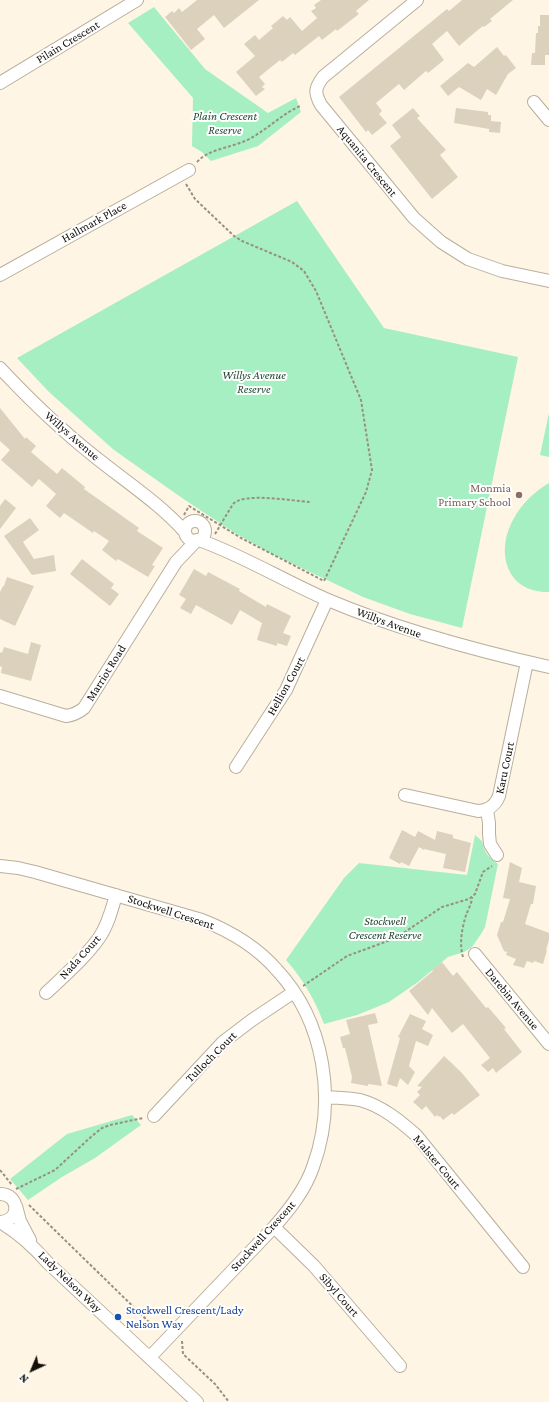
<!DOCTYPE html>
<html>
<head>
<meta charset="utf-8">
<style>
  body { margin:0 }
  #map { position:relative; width:549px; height:1402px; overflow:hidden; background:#fef5e5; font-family:"Crimson Pro",serif }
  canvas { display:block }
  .north { position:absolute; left:12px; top:1350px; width:40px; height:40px; -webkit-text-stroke:3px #fff; paint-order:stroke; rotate:224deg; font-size:11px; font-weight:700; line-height:16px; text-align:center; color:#141009 }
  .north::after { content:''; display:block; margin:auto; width:14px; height:18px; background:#141009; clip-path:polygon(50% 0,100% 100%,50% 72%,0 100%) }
</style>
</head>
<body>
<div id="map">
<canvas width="549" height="1402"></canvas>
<div class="north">N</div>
</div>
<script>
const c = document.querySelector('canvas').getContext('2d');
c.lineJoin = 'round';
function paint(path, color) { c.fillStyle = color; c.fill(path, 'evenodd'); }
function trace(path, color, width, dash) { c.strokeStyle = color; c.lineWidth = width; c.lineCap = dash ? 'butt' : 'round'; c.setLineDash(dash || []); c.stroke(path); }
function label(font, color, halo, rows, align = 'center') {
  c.font = font + ' "Crimson Pro",serif'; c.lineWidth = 4; c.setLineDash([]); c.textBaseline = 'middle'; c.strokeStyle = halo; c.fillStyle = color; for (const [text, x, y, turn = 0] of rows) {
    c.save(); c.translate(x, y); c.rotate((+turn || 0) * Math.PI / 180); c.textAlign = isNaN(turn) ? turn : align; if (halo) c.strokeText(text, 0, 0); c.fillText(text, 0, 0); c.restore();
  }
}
paint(new Path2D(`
  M154,7L205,69L268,113L296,98L301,112L258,146L211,161L202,152L192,146L193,98L128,23Z
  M297,201L384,328L518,357L462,628L410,614L363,597L272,554L235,533L182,498L114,450L49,392L17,358Z
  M549,413V457L540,455Z
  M549,483V592C507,593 495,553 513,520C521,504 534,492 549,483Z
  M475,835L482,841C484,852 489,858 498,864L485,927L481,934L472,947L464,952L448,957L418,982L389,1002L357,1015L324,1024C315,1000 303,979 286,960L344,878L359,863L467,875Z
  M132,1115L141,1125L95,1158L62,1177L28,1200L10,1179L67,1134Z`), '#a6efc2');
paint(new Path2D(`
  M197,0H259L224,28L214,15L197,29L205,39L191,50L165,17L172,11L174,13L179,8L182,12Z
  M321,0H369L356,11L359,14L337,31L336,29L322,40L319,36L295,55L293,53L282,62L280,60L259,77L265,84L262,87L265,89L256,96L236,72L255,56L244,44L255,35L259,40L273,28L271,26L283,16L287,20L290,17L302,31L317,18L311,11L316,8L314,5Z
  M462,0H513L490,19L492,21L484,27L483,26L479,29L459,46L447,31L432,44L444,60L428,73L426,71L404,90L399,84L376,103L382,111L379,114L387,123L372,135L368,130L366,132L339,97L447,9L449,11Z
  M540,15H549V55H545V65H531L532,53H535L536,33H538V26H540Z
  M497,47L504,56L506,55L516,68L508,74L496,95L487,89L481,100L459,87L448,96L440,86L468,63L474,67Z
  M413,108L420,116L417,118L446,150L440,155L458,177L432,199L390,146L401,137L392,125Z
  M456,108L488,112V115H491V121L501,122L500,133L489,132V129L454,123Z
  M0,408L25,439L26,437L36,446L31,452L57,474L62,468L85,487L84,489L139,528L137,531L163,548L152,565L155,566L148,577L118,559L116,561L102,550L109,541L94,531L93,533L64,513L60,518L46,506L56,494L39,479L32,487L1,460L10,450L0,441Z
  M5,499L16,508L0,529V506Z
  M30,518L39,530L23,542L34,559L54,555L56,571L32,575L4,536Z
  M82,559L114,584L111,588L119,594L110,606L70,574Z
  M194,569L206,576L208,572L240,589L239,591L266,607L267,604L291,616L283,633L291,636L287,646L277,643V646L257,640L262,623L240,610L232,625L196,605L191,614L180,608L186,599L179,595Z
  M7,577L34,586L15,626L0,619V592L3,586H4Z
  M31,642L41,645L31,681L1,673L2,667L0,666V652L2,653L4,647L28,654Z
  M402,830L415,837L418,831L435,840L437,831L453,835V838L471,843L465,872L443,868L446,854L424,849V850L419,847L409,866L401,862L400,864L389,858Z
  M510,862L522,868L519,882L536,886L533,904H531L525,924L549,933V940L546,950H547L543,964L534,961L533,963L527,961L524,968L513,965L516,959L506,955L507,952L504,951L497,935L501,922H503L510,899L503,898Z
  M442,962L453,976L457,972L486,1008L488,1007L506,1028L504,1029L522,1052L496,1073L493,1068L488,1072L481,1065L490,1058L463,1024L452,1033L432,1008L428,1015L409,991L433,971L432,970Z
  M375,1013L378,1023L368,1025L382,1086L368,1084V1086L351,1083L352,1077L345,1048H343L340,1037L350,1034L346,1020Z
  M410,1014L426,1021L422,1029L433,1035L428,1046L416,1041L409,1066L415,1072L408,1085L400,1078L397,1087L387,1084L400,1038L398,1037Z
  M444,1056L461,1072L480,1095L454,1115L452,1113L443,1120L440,1116L439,1117L437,1115L435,1117L426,1106L422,1110L413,1102L420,1095L417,1092L422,1087L417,1086Z`), '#dcd1bd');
const minor = new Path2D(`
  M417,0L323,77C315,88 314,92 321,105L414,218L441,242L468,259L502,271L549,281
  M0,83L137,0
  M534,102L549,120
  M0,275L189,170
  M0,368C29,399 60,429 94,456C125,481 159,503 185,532
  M185 531a10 10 0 1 1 20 0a10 10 0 1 1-20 0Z
  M199,540C244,556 284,581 328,600C399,630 474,650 549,667
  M0,696L66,716C74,715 78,713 84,708L176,562L197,540
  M236,767L286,690L327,600
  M405,795L478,811C489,810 495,806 499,796L527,662
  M487,810L489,823V834L490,844L497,855
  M0,866L18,868L35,872L202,920C230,931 257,947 277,970C325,1022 337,1101 313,1167C305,1190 290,1209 274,1227L150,1357
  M475,954L549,1044
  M46,993C64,976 85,958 99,938C108,925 112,909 116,895
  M326,1097C337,1098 349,1098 360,1100C382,1106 400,1121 416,1135L523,1267
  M154,1116L223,1042L252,1020L294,992
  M0,1194C20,1194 21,1221 0,1222
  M16,1206L20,1221L30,1240
  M0,1222C19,1233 34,1247 48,1263L197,1402
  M274,1227L314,1266L400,1366`);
trace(minor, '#b9af9c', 14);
trace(new Path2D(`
  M197,162C209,149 229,148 245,141C265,132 280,115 300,106
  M184,515L189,506L241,538L324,581L366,492L372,470L361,400L316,291L304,271L292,262L242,241L234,236L195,199L186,184
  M215,534L233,504C244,492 293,501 310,502
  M463,957C459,944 462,928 466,915C468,910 472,903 472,897
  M303,986L347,956L396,938L442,907L469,899L475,894L483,872L492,866
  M0,1170L12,1185
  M16,1189L55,1170L92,1136L102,1128L110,1125L143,1118
  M29,1205L149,1322C154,1325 159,1322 164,1324
  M182,1341L183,1354L215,1384L229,1402`), '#979084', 2, [3, 2]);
trace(minor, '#fff', 12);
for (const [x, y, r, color] of [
  [519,495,4,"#8d6e63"],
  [118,1317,4,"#1a4fb4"]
]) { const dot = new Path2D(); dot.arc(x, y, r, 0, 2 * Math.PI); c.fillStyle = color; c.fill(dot); trace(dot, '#fff', 1.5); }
label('12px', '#141009', '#fff', [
  ["Pilain Crescent",68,42,-31],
  ["Aquanita Crescent",367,161,51],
  ["Hallmark Place",94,222,-29],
  ["Willys Avenue",72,436,41],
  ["Willys Avenue",389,623,20],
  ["Marriot Road",106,673,-58],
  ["Hellion Court",286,686,-61],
  ["Karu Court",505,768,-78],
  ["Stockwell Crescent",171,912,18],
  ["Nada Court",80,957,-48],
  ["Darebin Avenue",512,999,50],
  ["Tulloch Court",211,1057,-45],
  ["Malster Court",437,1162,50],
  ["Stockwell Crescent",263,1236,-48],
  ["Lady Nelson Way",70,1282,44],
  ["Sibyl Court",339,1295,49]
]);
label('italic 12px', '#204831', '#fff', [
  ["Plain Crescent",225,116],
  ["Reserve",225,130],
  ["Willys Avenue",254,375],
  ["Reserve",254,389],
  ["Stockwell",385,921],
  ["Crescent Reserve",385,935]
]);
label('12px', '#785e54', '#fff', [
  ["Monmia",511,488],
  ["Primary School",511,502]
], 'right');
label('12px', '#164399', '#fff', [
  ["Stockwell Crescent/Lady",126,1310],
  ["Nelson Way",126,1324]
], 'left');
</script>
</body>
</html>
